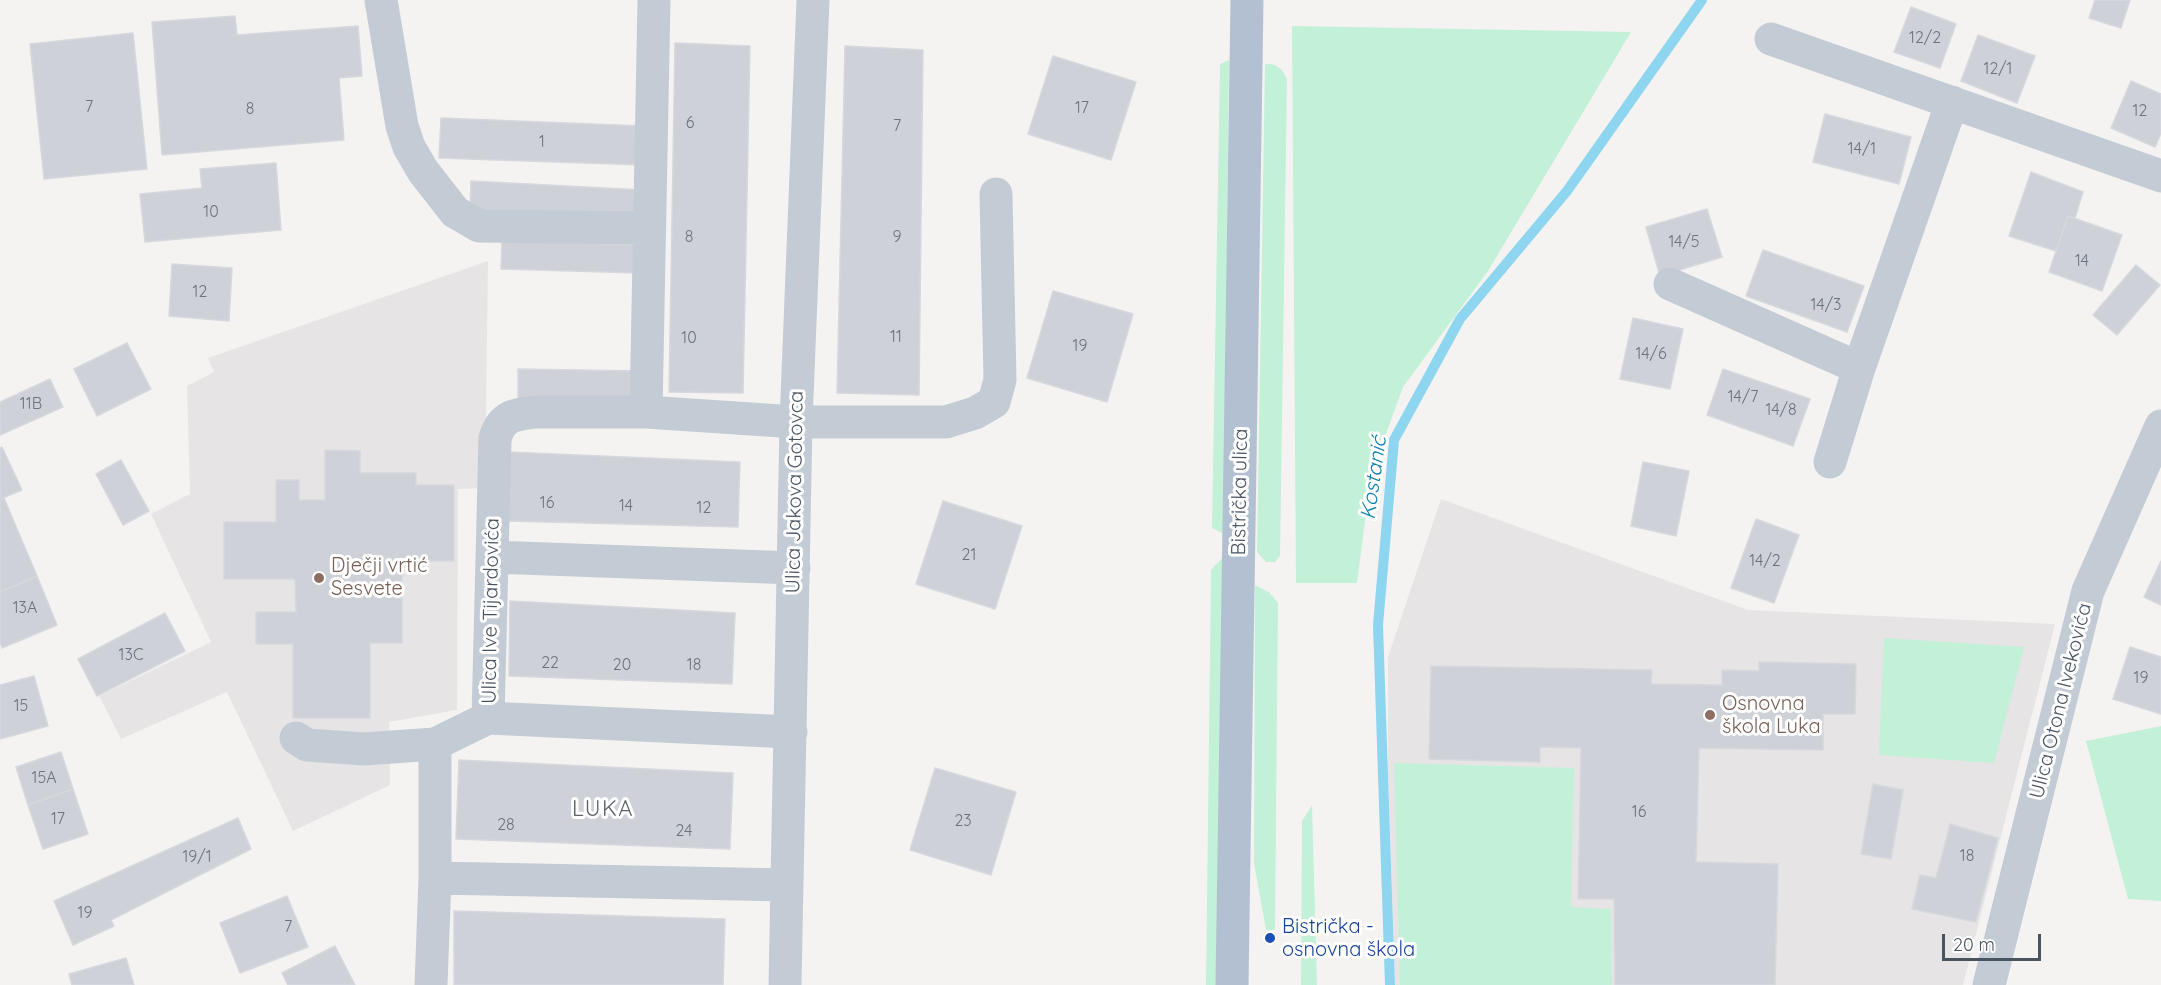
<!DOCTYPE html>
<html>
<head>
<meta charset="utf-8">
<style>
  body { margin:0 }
  #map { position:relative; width:2161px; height:985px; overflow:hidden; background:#f5f3f2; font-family:Quicksand,sans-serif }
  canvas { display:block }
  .scale { position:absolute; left:1942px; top:934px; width:99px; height:27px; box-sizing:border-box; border:3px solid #495461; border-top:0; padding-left:8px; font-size:18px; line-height:21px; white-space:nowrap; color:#495461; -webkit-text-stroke:4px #fff; paint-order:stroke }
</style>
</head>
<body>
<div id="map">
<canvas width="2161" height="985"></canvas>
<div class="scale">20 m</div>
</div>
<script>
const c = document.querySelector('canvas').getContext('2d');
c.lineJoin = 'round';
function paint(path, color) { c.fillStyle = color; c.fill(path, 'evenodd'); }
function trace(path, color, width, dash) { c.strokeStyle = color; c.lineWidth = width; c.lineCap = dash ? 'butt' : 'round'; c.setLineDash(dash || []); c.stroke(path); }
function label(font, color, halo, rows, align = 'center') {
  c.font = font + ' Quicksand,sans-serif'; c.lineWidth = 6; c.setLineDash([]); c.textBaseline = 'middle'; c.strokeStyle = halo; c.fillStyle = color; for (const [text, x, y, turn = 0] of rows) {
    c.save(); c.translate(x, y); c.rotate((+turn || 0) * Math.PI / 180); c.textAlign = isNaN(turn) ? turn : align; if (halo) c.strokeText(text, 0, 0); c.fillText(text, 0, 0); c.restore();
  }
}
paint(new Path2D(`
  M488,261L485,488L458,489L457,710L389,722L390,785L293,831L227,692L121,739L99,696L211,642L151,514L190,494L187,386L214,372L208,358Z
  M1441,499L1748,610L2055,624L1963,985H1395L1388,772V657Z`), '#e6e4e4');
paint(new Path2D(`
  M1292,26L1631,32L1488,271L1403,387L1371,475L1357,583H1296Z
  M1229,60L1224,534L1212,528L1220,64Z
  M1265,64C1276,63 1283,69 1287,79L1280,556L1275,562H1266L1257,552Z
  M1223,557L1217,985H1206L1211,570Z
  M1255,585L1269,592L1278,603L1275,930H1266L1254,863Z
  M1884,638L2024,647L1994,763L1879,755Z
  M2161,726V901L2128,899L2086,741Z
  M1394,763L1574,768L1571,907L1611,909L1612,985H1400Z
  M1312,805L1317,985H1301L1302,821Z`), '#c2f1d7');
trace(new Path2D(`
  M1390,985L1378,625L1394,440L1460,319L1567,191L1702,0`), '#8ed5ef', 10);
const building = new Path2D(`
  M2095,0H2130L2121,28L2089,18Z
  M1911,7L1956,24L1940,68L1894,52Z
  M235,16L237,35L358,26L362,76L339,78L344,140L162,155L152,22Z
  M133,33L147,169L44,179L30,44Z
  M1978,35L2035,56L2017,103L1961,81Z
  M675,43L750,46L743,393L669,392Z
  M845,46L923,50L919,395L837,393Z
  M1053,56L1136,82L1111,160L1028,134Z
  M2131,81L2161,94V133L2155,147L2111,128Z
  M1825,114L1911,137L1899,184L1813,162Z
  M441,118L644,126L643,165L439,158Z
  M276,163L281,230L145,242L140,194L202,188L200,169Z
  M2031,172L2083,192L2075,218L2068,216L2056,251L2009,236Z
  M471,181L643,190L642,219L470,214Z
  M1707,209L1722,257L1660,276L1646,227Z
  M2068,216L2122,235L2102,291L2049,272Z
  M502,240L640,245L639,273L501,269Z
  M1763,250L1864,286L1847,332L1746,296Z
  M172,264L232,268L229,321L169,316Z
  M2136,265L2160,285L2117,335L2093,315Z
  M1053,291L1133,314L1107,402L1027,378Z
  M1633,318L1683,329L1670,389L1620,379Z
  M127,343L151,389L97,416L74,369Z
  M518,369L640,371L639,401L518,399Z
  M1723,369L1810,399L1793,446L1707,415Z
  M50,379L63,407L0,435V402Z
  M2,447L22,490L0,499V448Z
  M325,450L360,451V473H416V485H454V561H402V643H370V718H293V644H256V612H296L295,579H224V522H276V480H299V500H325Z
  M509,452L740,462L738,527L507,521Z
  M121,460L149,511L123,525L96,474Z
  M1643,462L1689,471L1676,536L1631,526Z
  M4,498L37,576L0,592V499Z
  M943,501L1022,526L995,609L916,584Z
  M1756,519L1799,535L1774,603L1731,588Z
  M2161,561V605L2144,597Z
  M37,576L57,625L2,648L0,642V592Z
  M510,601L735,613L732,684L509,676Z
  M165,613L185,651L97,696L78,659Z
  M2130,647L2161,657V714L2113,699Z
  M1759,662L1856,664L1855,714H1823V750L1699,748L1696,862L1778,864L1775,985H1615L1614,899H1578L1581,748L1540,747V762L1429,759L1431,666L1652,670L1651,684L1722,685V670L1759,671Z
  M34,676L48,726L0,739V685Z
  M61,752L73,789L28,805L16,767Z
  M459,760L733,773L730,849L456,839Z
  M935,768L1016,792L991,875L910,850Z
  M1873,784L1903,790L1891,859L1861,854Z
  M73,789L88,834L43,849L28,805Z
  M238,818L251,849L111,920L114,926L73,945L54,901Z
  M1950,824L1998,838L1976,922L1912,909L1920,875L1936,878Z
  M287,896L308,947L240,973L220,923Z
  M454,911L725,919L723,985H454Z
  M335,946L355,985H288L282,973Z
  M126,958L134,985H72L69,974Z`);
paint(building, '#ced1d8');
trace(building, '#d6d8de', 1.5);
trace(new Path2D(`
  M381,0L402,126L409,147L423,171L455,212L479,226L649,228
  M1771,39L2161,176
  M1670,284L1859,368L1952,102
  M646,412L654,0
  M1830,462L1859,368
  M492,557L794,568
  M488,718L791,732
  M296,738L307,745L364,749L435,744
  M435,878L787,885
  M431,985L435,878V744L488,718L495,439C501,416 513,415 535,412H646L796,422H946L975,413L994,402L1000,380L996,194
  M785,985L796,422L813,0
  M1989,985L2088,591L2161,426`), '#c3ccd4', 33);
trace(new Path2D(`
  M1232,985L1247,0`), '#b2c0d1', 33);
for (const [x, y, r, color] of [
  [319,578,6,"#8d6e63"],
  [1710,715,6,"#8d6e63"],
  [1270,938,6,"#1a4fb4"]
]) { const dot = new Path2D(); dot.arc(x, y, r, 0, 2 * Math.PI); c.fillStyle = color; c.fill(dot); trace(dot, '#fff', 2); }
label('16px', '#6a737f', null, [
  ["12/2",1925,38],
  ["12/1",1998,69],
  ["7",89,107],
  ["17",1082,108],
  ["8",250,109],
  ["12",2140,111],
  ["6",690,123],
  ["7",897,126],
  ["1",542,142],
  ["14/1",1862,149],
  ["10",211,212],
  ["8",689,237],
  ["9",897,237],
  ["14/5",1684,242],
  ["14",2082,261],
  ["12",200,292],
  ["14/3",1826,305],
  ["11",896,337],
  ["10",689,338],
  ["19",1080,346],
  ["14/6",1651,354],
  ["14/7",1743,397],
  ["11B",31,404],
  ["14/8",1781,410],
  ["16",547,503],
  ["14",626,506],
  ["12",704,508],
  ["21",969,555],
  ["14/2",1765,561],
  ["13A",25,608],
  ["13C",131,655],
  ["22",550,663],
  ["20",622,665],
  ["18",694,665],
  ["19",2141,678],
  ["15",21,706],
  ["15A",44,778],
  ["16",1639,812],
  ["17",58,819],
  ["23",963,821],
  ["28",506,825],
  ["24",684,831],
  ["18",1967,856],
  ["19/1",197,857],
  ["19",85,913],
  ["7",288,927]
]);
label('20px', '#495461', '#fff', [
  ["Ulica Jakova Gotovca",795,492,-89],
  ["Bistrička ulica",1240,492,-89],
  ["Ulica Ive Tijardovića",491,611,-89],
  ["Ulica Otona Ivekovića",2061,701,-76]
]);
label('20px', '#785e54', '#fff', [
  ["Dječji vrtić",331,566],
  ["Sesvete",331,589],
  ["Osnovna",1722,704],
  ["škola Luka",1722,727]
], 'left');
label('20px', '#164399', '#fff', [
  ["Bistrička -",1282,927],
  ["osnovna škola",1282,950]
], 'left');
label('italic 21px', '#0a7fab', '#fff', [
  ["Kostanić",1374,478,-82]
]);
c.letterSpacing = '1.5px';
label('22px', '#5e6268', '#fff', [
  ["LUKA",603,809]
]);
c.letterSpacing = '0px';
</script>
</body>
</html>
